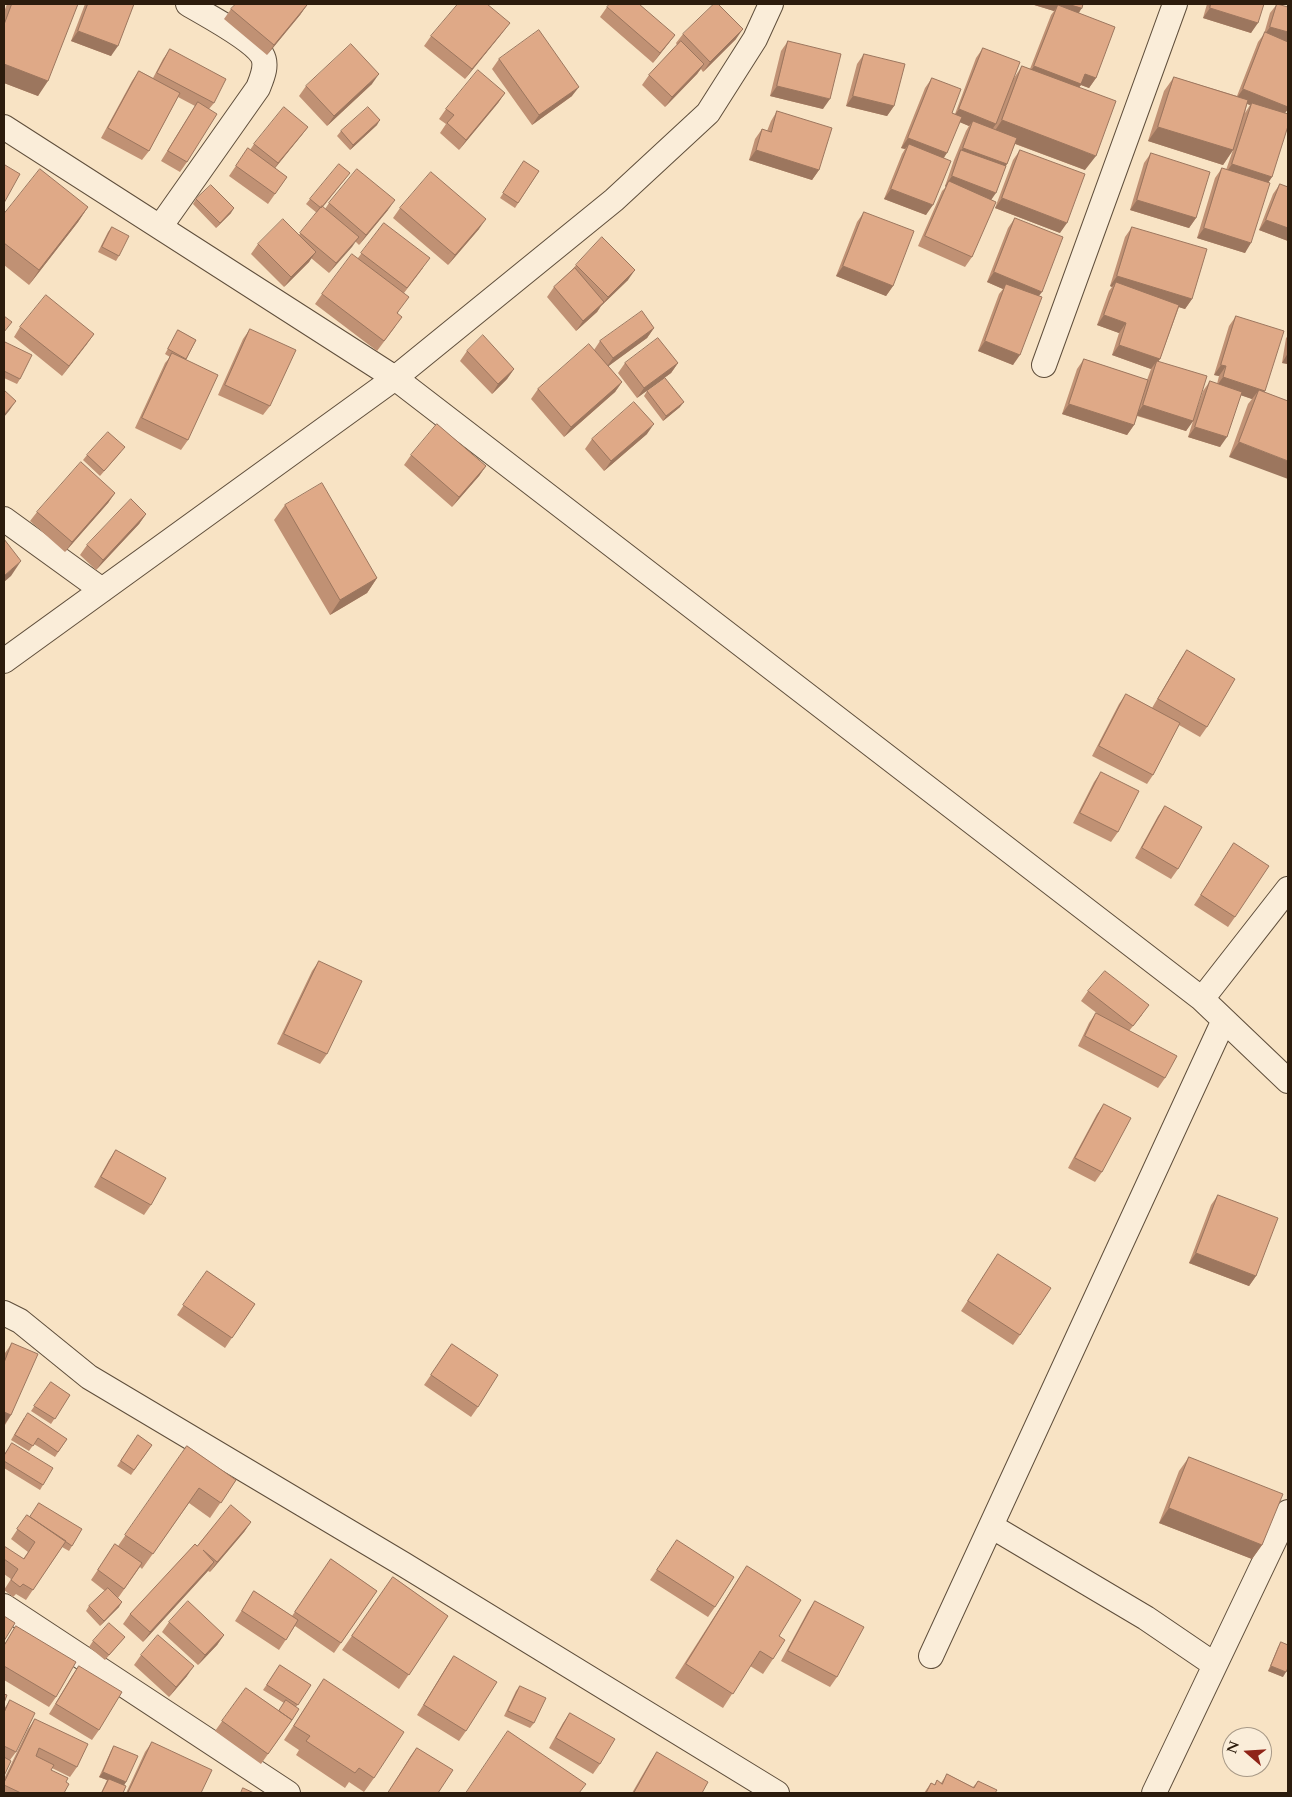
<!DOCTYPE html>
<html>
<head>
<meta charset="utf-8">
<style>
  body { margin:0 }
  #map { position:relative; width:1292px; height:1797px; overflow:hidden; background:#f8e3c4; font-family:Cardo,serif }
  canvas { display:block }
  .frame { position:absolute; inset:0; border:5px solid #2c1c0d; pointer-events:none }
  .north { position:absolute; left:1222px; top:1727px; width:50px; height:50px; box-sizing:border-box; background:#faedd9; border:1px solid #a89987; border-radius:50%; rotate:289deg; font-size:14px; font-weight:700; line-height:20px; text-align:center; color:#2c1c0d }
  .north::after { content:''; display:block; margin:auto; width:18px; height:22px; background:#8f2418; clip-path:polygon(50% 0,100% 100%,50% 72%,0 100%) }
</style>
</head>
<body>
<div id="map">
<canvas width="1292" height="1797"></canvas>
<div class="frame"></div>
<div class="north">N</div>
</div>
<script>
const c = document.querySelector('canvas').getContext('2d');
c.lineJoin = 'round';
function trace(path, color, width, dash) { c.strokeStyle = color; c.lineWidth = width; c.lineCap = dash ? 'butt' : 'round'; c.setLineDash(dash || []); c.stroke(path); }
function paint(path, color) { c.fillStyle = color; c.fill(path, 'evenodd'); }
const street = new Path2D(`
  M4,127L395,378L1202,999L1288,1081
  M160,227L258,88C262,78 268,65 262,55C251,38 206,15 188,4
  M1044,365L1175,4
  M4,519L102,590
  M4,661L395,378L614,200L708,113L755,39L771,4
  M1202,999L1288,889
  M4,1313L20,1321L89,1377L403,1564L777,1793
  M991,1526L1146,1618L1215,1665
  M4,1606L288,1793
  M931,1656L1224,1020
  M1154,1793L1288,1512`);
trace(street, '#5f4e3b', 26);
trace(street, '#faedd9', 24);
paint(new Path2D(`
  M7,4H78L38,96L4,83V12Z
  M85,4H134L111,56L71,41Z
  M1031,4H1083L1079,13L1096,78L1089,88L1081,85L1079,87L1085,170L1015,144L1007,164L991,200L972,257L965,267L918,246L942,191L946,187L945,186L954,160L966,131L969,126L960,122L944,158L926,215L884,199L902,154L905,149L901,148L925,88L932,78L952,113L955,114L976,58L983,48L1014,78L1022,66L1030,69L1051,15L1054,11Z
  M1207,4H1264L1251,33L1203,18Z
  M1277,4L1288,7V109L1285,113L1272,177L1268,183L1245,253L1197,238L1215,178L1222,168L1226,170L1233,150L1223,165L1148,141L1164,91L1174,77L1237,96L1258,42L1264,34L1270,13ZM1247,104L1250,105L1245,113Z
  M307,5L300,15L267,55L224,19L231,9Z
  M607,7L675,35L668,44L653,63L600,17Z
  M503,32L465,79L424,46L431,36Z
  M683,34L736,39L703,72L701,69L697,74L665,107L642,85L649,75L677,45L676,43Z
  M788,41L823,109L770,96L781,51Z
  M170,49L214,103L209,109L187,162L180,172L161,161L195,106L178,97L149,151L142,160L101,138L132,81L139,71L153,78L163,59Z
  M864,54L894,106L887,116L846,106L857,64Z
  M499,59L572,96L532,125L492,69Z
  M372,84L327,126L299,96L306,86Z
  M505,93L498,103L459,150L440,133L446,124L439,119L446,109Z
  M777,111L819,170L812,180L749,160L755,139L762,129L767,131L771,121Z
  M377,125L350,150L337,136L341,131Z
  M308,127L301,136L275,168L287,177L268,204L229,176L248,148L250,150L254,144Z
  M1020,150L1060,233L995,208L1013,160Z
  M1151,153L1196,218L1189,228L1130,210L1144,163Z
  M524,161L539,171L515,208L500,198Z
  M346,178L323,207L325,209L329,203L388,210L359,245L355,241L329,273L311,258L309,262L284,287L251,254L258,244L299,235L317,213L306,204L310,199Z
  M1280,184L1288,187V241L1259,230L1273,194Z
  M196,199L231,213L216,228L193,204Z
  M88,207L78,222L29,285L4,265V214Z
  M400,208L479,229L448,265L393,218Z
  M864,212L893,286L886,296L836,276L857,222Z
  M1015,218L1039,296L1013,365L978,351L999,294L1003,289L987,282L1008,228Z
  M384,223L423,268L404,293L398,313L395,327L377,351L315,304L322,294L358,258Z
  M112,227L119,256L116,261L98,252L108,232Z
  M1132,227L1192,299L1185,309L1179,307L1160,359L1158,361L1193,420L1203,391L1210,381L1217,384L1219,376L1214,375L1229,326L1236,316L1265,391L1264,392L1288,401L1229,457L1248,404L1252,399L1241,395L1220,447L1188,437L1193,421L1186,431L1137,416L1134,425L1127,435L1062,414L1077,369L1084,359L1147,380L1151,369L1112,355L1119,333L1097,325L1109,291L1112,287L1110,286L1125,237Z
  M576,265L628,280L601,306L597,312L576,331L547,297L554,287L572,270Z
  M20,327L94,334L62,376L14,337Z
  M654,328L647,338L608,366L622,382L615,392L564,437L531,399L538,389L594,350L600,341Z
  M250,329L270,406L263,415L218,395L243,339Z
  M178,330L196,340L186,360L188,440L181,450L135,428L165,363L170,357L165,354Z
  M1288,336V364L1282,363L1286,338Z
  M5,342L20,379L17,384L4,378V345Z
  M467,351L514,369L507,379L492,394L460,361Z
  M625,363H678L671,373L637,398L618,373Z
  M647,391L680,407L663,421L644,396Z
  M647,434L604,471L585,449L592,439Z
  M121,452L100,476L83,460L87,455Z
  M411,455L486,466L479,476L452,507L404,465Z
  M115,493L108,503L65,552L30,521L37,512Z
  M285,505L377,578L367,593L330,615L274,520Z
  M146,514L139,524L96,570L80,555L87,545Z
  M1187,650L1207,727L1200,737L1179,725L1153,775L1147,784L1092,756L1119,704L1126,694L1152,708L1180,660Z
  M1101,772L1118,832L1111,842L1073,823L1094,782Z
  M1165,806L1178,869L1171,879L1135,858L1158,816Z
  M1234,843L1235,917L1228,927L1194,905Z
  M319,961L327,1054L320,1064L277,1044L312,971Z
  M1088,991L1142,1015L1129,1031L1165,1078L1158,1088L1078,1046L1089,1023L1096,1013L1098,1014L1081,1001Z
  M1104,1104L1102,1172L1095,1182L1068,1168L1097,1114Z
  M116,1150L151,1205L144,1215L94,1187L109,1160Z
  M1218,1195L1256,1276L1249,1286L1189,1263L1211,1205Z
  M998,1254L1020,1335L1013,1345L961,1311Z
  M207,1271L255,1304L225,1348L177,1315Z
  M12,1343L11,1415L5,1425L4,1428V1357L5,1353Z
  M452,1344L478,1407L471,1417L424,1385Z
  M51,1382L70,1395L51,1424L31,1411Z
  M24,1418L67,1439L55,1457L34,1444L29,1451L11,1440Z
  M138,1435L152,1445L131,1475L117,1466Z
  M12,1443L43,1485L40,1490L4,1468V1455Z
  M187,1446L236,1480L210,1518L189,1503L142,1569L140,1567L118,1598L119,1607L100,1626L86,1611L89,1606L105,1591L91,1580L115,1544L118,1546Z
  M1189,1457L1262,1545L1252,1559L1159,1523L1179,1471Z
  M39,1503L72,1546L69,1551L62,1547L26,1600L16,1594L13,1597L4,1590L11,1579L4,1574V1546L23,1559L28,1552L11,1539L27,1515L30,1517Z
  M251,1522L244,1532L210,1572L208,1571L143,1642L123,1624L130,1614L197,1546Z
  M677,1540L715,1607L708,1617L650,1580Z
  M331,1559L377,1591L334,1653L295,1626L279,1650L235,1621L254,1591L292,1616Z
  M747,1566L779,1636L773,1659L763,1674L750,1666L723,1708L675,1678L737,1581Z
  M393,1577L448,1616L399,1689L342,1650Z
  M815,1601L837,1677L830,1687L781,1661L808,1611Z
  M169,1622L224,1635L217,1645L198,1665L162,1632Z
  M16,1626L56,1697L49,1707L4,1680V1645Z
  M125,1637L105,1660L89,1647L93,1641Z
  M1281,1642L1283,1677L1268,1671L1278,1647Z
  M141,1655L187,1676L169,1697L134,1665Z
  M454,1656L466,1731L459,1741L417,1715L447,1666Z
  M280,1665L311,1685L296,1707L292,1720L261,1764L215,1731L246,1688L279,1711L284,1703L263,1690Z
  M79,1666L99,1730L92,1740L49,1714L72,1676Z
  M324,1679L374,1778L364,1792L349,1782L345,1788L296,1755L299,1750L284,1740Z
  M520,1686L534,1723L530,1728L504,1716L516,1691Z
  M10,1700L16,1752L10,1760L4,1776V1709Z
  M570,1713L600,1764L593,1774L549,1748L563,1723Z
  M35,1719L77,1767L70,1777L52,1768L51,1770L66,1782L64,1793H4V1779L28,1729Z
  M152,1742L201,1793H126L145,1752Z
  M114,1746L126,1782L124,1785L123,1793H101L107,1780L99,1777L111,1751Z
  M417,1748L438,1793H388L410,1757Z
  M657,1752L702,1793H632L650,1762Z
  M947,1774L973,1787L978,1781L995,1793H924L931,1783L934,1785L937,1780L941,1783Z`), '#c09174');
paint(new Path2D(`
  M1031,4H1068L1082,8L1075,18L1058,5L1054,11Z
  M307,5L300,15L267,55L274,45Z
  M1210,8L1258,23L1251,33L1203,18Z
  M510,23L503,32L465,79L472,69Z
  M1270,27L1288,32V44L1263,37Z
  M743,29L736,39L703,72L710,62Z
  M78,31L118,46L111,56L71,41Z
  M675,35L668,44L653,63L660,53Z
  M4,64L48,81L38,96L4,83Z
  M704,64L697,74L665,107L672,97Z
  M1034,66L1085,74L1096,78L1089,88L1081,85L1074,94L1027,76Z
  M379,74L372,84L327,126L334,116Z
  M777,86L830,99L823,109L770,96Z
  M579,87L572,96L532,125L539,115Z
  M1243,89L1288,107V109L1282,117L1252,103L1250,105L1236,99Z
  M505,93L498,103L459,150L466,140Z
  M853,96L894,106L887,116L846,106Z
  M959,109L996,124L989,134L973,121L969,126L952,119Z
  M380,120L377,125L350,150L353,145Z
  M1002,120L1096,156L1085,170L992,135Z
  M308,127L301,136L271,173L278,163Z
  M1158,127L1233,150L1223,165L1148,141Z
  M908,138L947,153L940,163L909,144L905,149L901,148Z
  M963,148L1007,164L1000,174L961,150L956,157Z
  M756,150L819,170L812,180L749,160Z
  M1232,164L1272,177L1265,187L1225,174Z
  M952,176L996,193L989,203L949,181L946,187L945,186Z
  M891,189L933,205L926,215L884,199Z
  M1002,198L1067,223L1060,233L995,208Z
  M395,200L388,210L359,245L366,235Z
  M1137,200L1196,218L1189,228L1130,210Z
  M88,207L78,222L29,285L39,270Z
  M234,208L231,213L216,228L220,223Z
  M486,219L479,229L448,265L455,255Z
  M1266,220L1288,228V241L1259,230Z
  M1204,228L1251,243L1245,253L1197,238Z
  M359,237L352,247L329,273L336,263Z
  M316,252L309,262L284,287L291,277Z
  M843,266L893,286L886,296L836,276Z
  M635,270L628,280L601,306L597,312L576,331L583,321L604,302L608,297Z
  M994,272L1042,292L1035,301L1006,284L1003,289L987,282Z
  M1117,276L1192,299L1185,309L1114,287L1116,282L1112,287L1110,286Z
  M1104,315L1126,323L1119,333L1097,325Z
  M654,328L647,338L606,368L613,358Z
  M94,334L87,344L62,376L69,366Z
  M985,341L1020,355L1013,365L978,351Z
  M1119,345L1160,359L1156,365L1157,361L1151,369L1112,355Z
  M1288,353V364L1282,363Z
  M678,363L671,373L637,398L644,388Z
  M1221,365L1226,366L1219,376L1214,375Z
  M514,369L507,379L492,394L498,384Z
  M1223,377L1265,391L1258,401L1259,390L1252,399L1216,387Z
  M622,382L615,392L564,437L571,427Z
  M16,401L9,411L4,417V415Z
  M684,402L680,407L663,421L666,416Z
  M1069,404L1134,425L1127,435L1062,414Z
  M1143,405L1193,421L1186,431L1136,415Z
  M654,424L647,434L604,471L611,461Z
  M1195,427L1227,437L1220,447L1188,437Z
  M1239,442L1288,461V479L1229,457Z
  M486,466L479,476L452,507L459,497Z
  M115,493L108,503L65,552L72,542Z
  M146,514L139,524L96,570L103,560Z
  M21,561L11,576L4,582V576Z
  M377,578L367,593L330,615L340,600Z
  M1196,1253L1256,1276L1249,1286L1189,1263Z
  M4,1412L11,1415L4,1425Z
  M1169,1508L1262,1545L1252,1559L1159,1523Z
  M251,1522L244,1532L210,1572L217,1562Z
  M214,1562L207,1572L143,1642L150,1632Z
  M122,1602L119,1607L100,1626L104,1621Z
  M224,1635L217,1645L198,1665L205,1655Z
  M194,1666L187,1676L169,1697L176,1687Z
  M1271,1666L1286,1672L1283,1677L1268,1671Z
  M103,1772L126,1782L123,1787L109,1779L107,1780L99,1777Z`), '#9c765e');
const building = new Path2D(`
  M12,4H78L48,81L4,64V25Z
  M88,4H134L118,46L78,31Z
  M236,4H305L307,5L274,45L231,9Z
  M458,4H487L510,23L472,69L431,36Z
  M610,4H639L675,35L660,53L607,7Z
  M714,4H718L743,29L710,62L683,34Z
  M1068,4H1083L1082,8Z
  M1211,4H1264L1258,23L1210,8Z
  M1277,4L1288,7V32L1270,27Z
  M1058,5L1115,27L1096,78L1085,74L1081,84L1034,66Z
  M539,30L579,87L539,115L499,59Z
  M1265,32L1288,42V107L1243,89Z
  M681,41L704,64L672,97L649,75Z
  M788,41L841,54L830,99L777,86Z
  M351,44L379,74L334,116L306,86Z
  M983,48L1020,62L996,124L959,109Z
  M170,49L226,79L214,103L157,73Z
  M864,54L905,64L894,106L853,96Z
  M1022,66L1116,101L1096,156L1002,120Z
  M478,70L505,93L466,140L447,123L454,115L446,109Z
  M139,71L180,93L149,151L108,128Z
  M1174,77L1248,100L1233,150L1158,127Z
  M932,78L961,89L952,113L962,117L947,153L908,138Z
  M198,102L217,114L187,162L168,151Z
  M1252,103L1288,114V126L1272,177L1232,164Z
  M284,107L308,127L278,163L254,144Z
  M368,107L380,120L353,145L341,131Z
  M777,111L832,128L819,170L756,150L762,129L771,132Z
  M973,121L1017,138L1007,164L963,148Z
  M909,144L951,161L933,205L891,189Z
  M248,148L287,177L275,194L236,166Z
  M961,150L1006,166L996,193L952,176Z
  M1020,150L1085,174L1067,223L1002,198Z
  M1151,153L1210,172L1196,218L1137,200Z
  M524,161L539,171L518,203L503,193Z
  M339,164L350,173L321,208L310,199Z
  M5,165L20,174L4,203V167Z
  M1222,168L1270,183L1251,243L1204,228Z
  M40,169L88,207L39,270L4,243V214Z
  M357,169L395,200L366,235L329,203Z
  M431,172L486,219L455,255L400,208Z
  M949,181L996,202L972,257L925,236Z
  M1280,184L1288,187V228L1266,220Z
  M211,185L234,208L220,223L196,199Z
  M322,206L359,237L336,263L300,233Z
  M864,212L914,231L893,286L843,266Z
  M1015,218L1063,237L1042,292L994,272Z
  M283,219L316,252L291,277L258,244Z
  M384,223L430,258L407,288L361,253Z
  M112,227L129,236L119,256L102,247Z
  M1132,227L1207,249L1192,299L1117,276Z
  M602,237L635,270L608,297L576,265Z
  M352,254L409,297L397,313L402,317L384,341L322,294Z
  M575,268L604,302L583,321L554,287Z
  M1116,282L1179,305L1160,359L1119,345L1126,323L1104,315Z
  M1006,284L1042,297L1020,355L985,341Z
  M46,295L94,334L69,366L20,327Z
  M642,311L654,328L613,358L600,341Z
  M4,316L12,322L4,332Z
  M1236,316L1284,331L1265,391L1223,377L1226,366L1221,365Z
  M250,329L296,350L270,406L225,385Z
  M178,330L196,340L186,359L168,349Z
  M483,335L514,369L498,384L467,351Z
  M658,338L678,363L644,388L625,363Z
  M5,342L32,355L20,379L4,371V346Z
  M589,344L622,382L571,427L538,389Z
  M172,353L218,375L188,440L142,418Z
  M1084,359L1148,380L1134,425L1069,404Z
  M1157,361L1207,376L1193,421L1143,405Z
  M665,378L684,402L666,416L647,391Z
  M1210,381L1242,392L1227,437L1195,427Z
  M4,390L16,401L4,415Z
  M1259,390L1288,401V461L1239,442Z
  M634,402L654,424L611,461L592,439Z
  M437,424L486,466L459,497L411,455Z
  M108,432L125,447L104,471L87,455Z
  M81,462L115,493L72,542L37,512Z
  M322,483L377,578L340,600L285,505Z
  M131,499L146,514L103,560L87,545Z
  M4,539L21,561L4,576Z
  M1187,650L1235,679L1207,727L1158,699Z
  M1126,694L1180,723L1153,775L1099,746Z
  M1101,772L1139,791L1118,832L1080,813Z
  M1165,806L1202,827L1178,869L1142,848Z
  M1234,843L1269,866L1235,917L1201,895Z
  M319,961L362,981L327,1054L284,1034Z
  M1105,971L1149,1005L1133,1026L1088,991Z
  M1096,1013L1177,1056L1165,1078L1085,1036Z
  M1104,1104L1131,1118L1102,1172L1075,1158Z
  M116,1150L166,1178L151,1205L101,1177Z
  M1218,1195L1278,1218L1256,1276L1196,1253Z
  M998,1254L1051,1288L1020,1335L968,1301Z
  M207,1271L255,1304L232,1338L183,1305Z
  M12,1343L38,1354L11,1415L4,1412V1363Z
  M452,1344L498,1375L478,1407L431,1375Z
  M51,1382L70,1395L55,1419L34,1406Z
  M28,1413L67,1439L58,1452L38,1438L33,1446L15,1435Z
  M138,1435L152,1445L134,1470L121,1461Z
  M12,1443L53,1468L43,1485L4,1461V1456Z
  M187,1446L236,1480L221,1503L199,1488L153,1554L125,1535Z
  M1189,1457L1283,1494L1262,1545L1169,1508Z
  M39,1503L82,1529L72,1546L30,1517Z
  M231,1505L251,1522L217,1562L203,1550L214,1562L150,1632L130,1614L195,1544L197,1546Z
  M27,1515L66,1541L33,1590L23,1584L20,1587L11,1580L18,1569L4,1559V1546L24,1559L35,1542L17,1529Z
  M677,1540L734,1577L715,1607L657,1570Z
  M115,1544L142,1563L124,1589L98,1570Z
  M331,1559L377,1591L341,1643L295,1612Z
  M747,1566L801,1600L779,1636L785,1640L773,1659L760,1651L733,1694L686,1664Z
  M393,1577L448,1616L409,1675L352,1636Z
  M108,1588L122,1602L104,1621L89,1606Z
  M254,1591L298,1620L286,1640L242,1611Z
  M188,1601L224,1635L205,1655L169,1622Z
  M815,1601L864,1627L837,1677L788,1651Z
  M4,1616L15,1623L4,1641Z
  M109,1623L125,1637L109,1655L93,1641Z
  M16,1626L76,1662L56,1697L4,1666V1646Z
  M158,1635L194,1666L176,1687L141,1655Z
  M1281,1642L1288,1645V1668L1286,1672L1271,1666Z
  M454,1656L497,1682L466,1731L424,1705Z
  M280,1665L311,1685L298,1705L267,1685Z
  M79,1666L122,1692L99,1730L56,1704Z
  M324,1679L404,1732L374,1778L359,1768L355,1773L306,1741L310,1736L294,1726Z
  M520,1686L546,1698L534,1723L508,1711Z
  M246,1688L292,1720L268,1754L222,1721Z
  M4,1694L7,1695L4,1703Z
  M10,1700L35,1713L16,1752L4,1746V1713Z
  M286,1700L299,1709L292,1720L279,1711Z
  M570,1713L615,1739L600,1764L556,1738Z
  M35,1719L88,1744L77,1767L39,1748L36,1756L54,1765L51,1770L68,1778L66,1782L69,1784L64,1793H21L4,1785V1783Z
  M508,1731L586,1784L579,1793H466Z
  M152,1742L212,1770L201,1793H128Z
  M114,1746L138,1756L126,1782L103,1772Z
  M417,1748L453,1770L438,1793H388Z
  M657,1752L708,1782L702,1793H634Z
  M4,1757L11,1761L4,1776Z
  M947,1774L974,1788L978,1781L997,1790L995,1793H926L931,1783L935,1785L937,1780L942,1784Z
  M109,1779L126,1786L123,1793H102Z
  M243,1788L254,1793H241Z`);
paint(building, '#dfa987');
trace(building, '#9c765e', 1);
</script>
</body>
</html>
